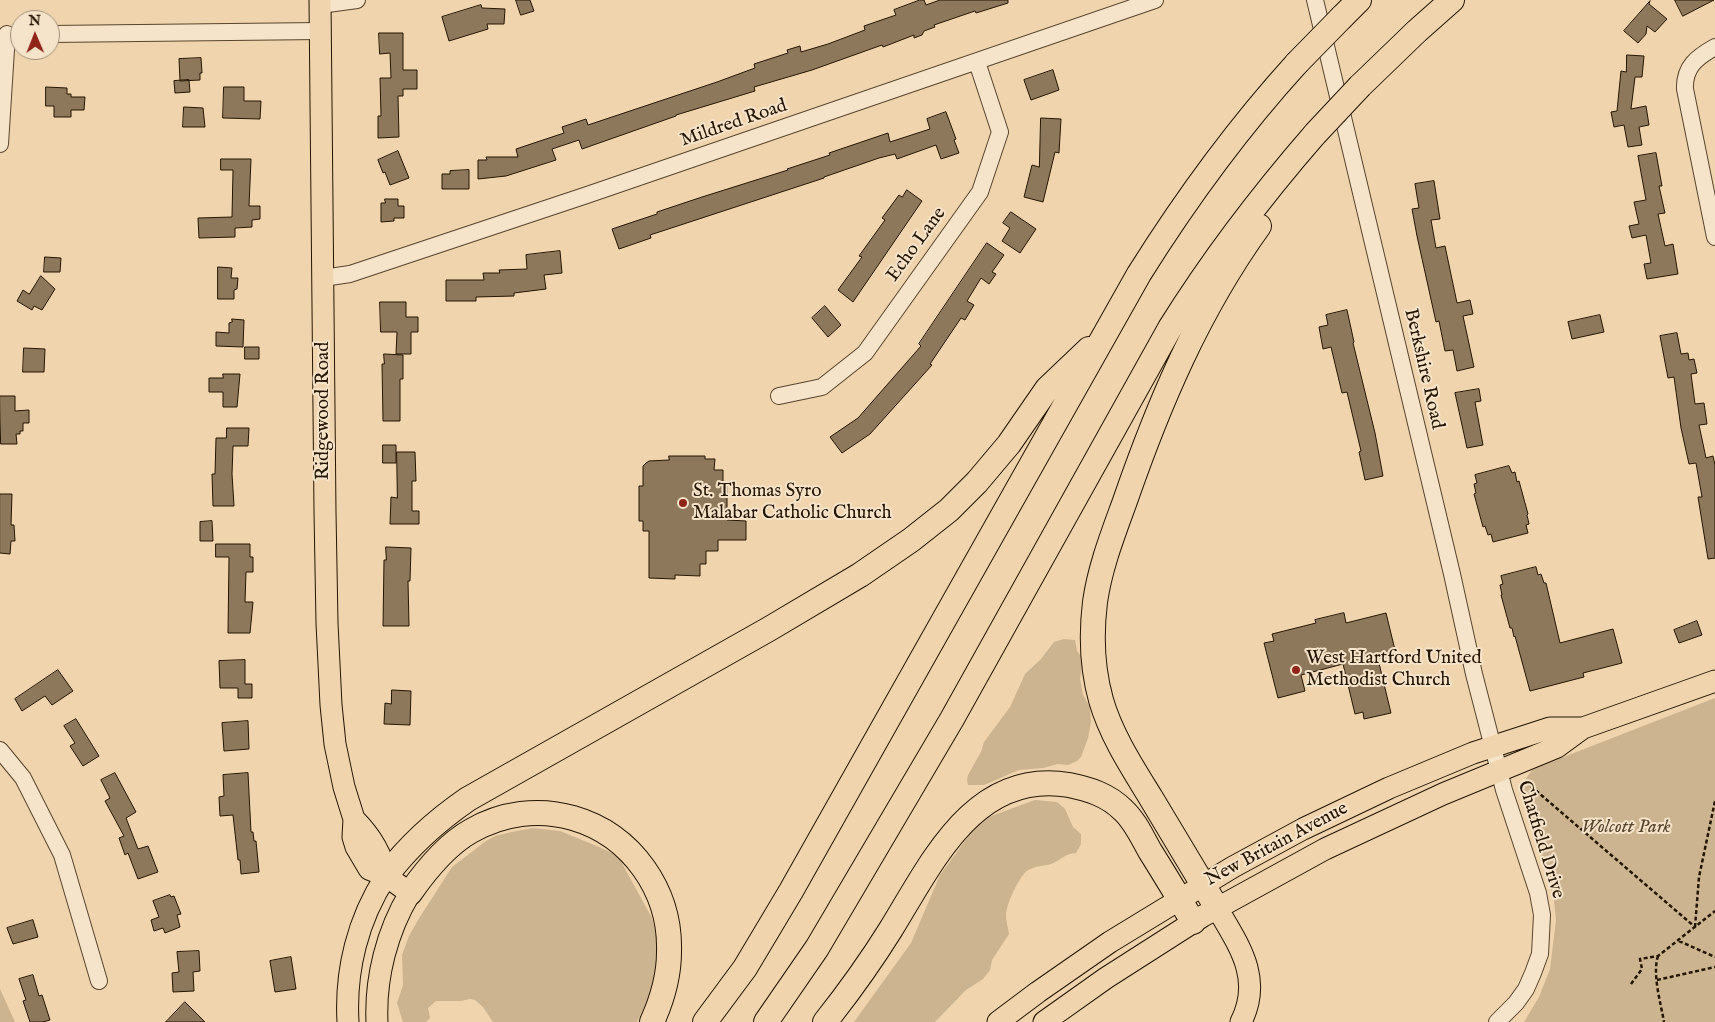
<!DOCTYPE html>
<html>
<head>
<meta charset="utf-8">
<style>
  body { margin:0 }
  #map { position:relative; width:1715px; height:1022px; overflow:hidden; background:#efd4ad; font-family:"IM FELL English",serif }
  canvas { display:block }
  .north { position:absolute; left:10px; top:10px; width:50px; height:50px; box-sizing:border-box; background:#f5e3ca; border:1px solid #a1917a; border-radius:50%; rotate:359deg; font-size:14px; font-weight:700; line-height:20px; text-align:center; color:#241502 }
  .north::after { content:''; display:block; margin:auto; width:18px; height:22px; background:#8f2418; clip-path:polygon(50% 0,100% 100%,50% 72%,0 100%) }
</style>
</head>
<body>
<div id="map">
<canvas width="1715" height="1022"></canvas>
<div class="north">N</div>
</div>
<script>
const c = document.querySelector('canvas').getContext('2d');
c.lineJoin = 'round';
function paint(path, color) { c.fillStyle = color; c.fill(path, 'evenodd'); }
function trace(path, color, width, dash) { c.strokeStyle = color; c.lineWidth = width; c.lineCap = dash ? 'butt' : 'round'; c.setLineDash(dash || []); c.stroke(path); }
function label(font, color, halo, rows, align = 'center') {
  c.font = font + ' "IM FELL English",serif'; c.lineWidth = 4; c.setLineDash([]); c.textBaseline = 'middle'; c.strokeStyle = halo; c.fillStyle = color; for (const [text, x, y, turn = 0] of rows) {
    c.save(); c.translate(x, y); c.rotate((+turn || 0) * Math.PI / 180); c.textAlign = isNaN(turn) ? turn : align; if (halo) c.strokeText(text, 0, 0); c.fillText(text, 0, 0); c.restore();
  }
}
paint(new Path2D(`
  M1064,639L1075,640L1077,651L1083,659L1080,679L1083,695L1090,707L1091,722L1088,738L1081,757L1077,761L1068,765L1058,764L1043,768L1019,770L984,785H968L967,780L968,775L981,752L984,742L1010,707L1025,674L1041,659L1054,642Z
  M1715,698V1022H1524L1539,997L1550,969L1556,920L1554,900L1550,885L1523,795L1525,780L1532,770L1538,767Z
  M1035,800L1057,802L1065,809L1073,827L1081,834V844L1076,853C1064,854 1061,860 1051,864C1044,866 1035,866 1028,870C1020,875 1006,904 1006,915C1006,921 1008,928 1009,934L992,960L990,970L983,979L966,990L935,1022H854L911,943L940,875L978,823L986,818Z
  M533,828L560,831L599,847L618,856L652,918C659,941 660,967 652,989C648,1001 642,1011 637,1022H493L483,1007L475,1000L470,999L461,1001H436L428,1008L430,1018L426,1022H403L397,1003L403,985L402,955L409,936L418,920L452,867L486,841L495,836L516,831Z
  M0,989L15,1022H0Z`), '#ccb490');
const building = new Path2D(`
  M516,0H530L534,11L521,15Z
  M920,0H924L926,5L940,0H1008V3L976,13L975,11L934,25L935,27L924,31L922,35L914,38V35L883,47L882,45L812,70L754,87L755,91L676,115V116L582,149L579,140L552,149L556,160L506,176L478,179V160H487L486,157H518L516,149L564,133L562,127L586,119L588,125L717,82L755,68L754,64L788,53L787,50L800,46L801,52L828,44L865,30L864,26L896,15L894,10Z
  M1675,0H1714L1683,16Z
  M1650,1L1649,4L1667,19L1655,32L1647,26L1646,34L1638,43L1624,31Z
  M481,5L482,8L505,9L504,24H487L488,29L449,41L442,17Z
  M379,33H403V70H417V89H403V96H398L399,137L378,138V116H381L380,78H391L390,53L380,54Z
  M1627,55L1644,56L1642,77H1635L1631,109L1646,106L1649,125L1639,127L1642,145L1628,147L1624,125L1614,127L1611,112L1617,111L1621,71L1626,72Z
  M201,58L202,73H200V80L180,81L179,59Z
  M1053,70L1059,90L1031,100L1024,80Z
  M189,80L190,92L175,93L174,81Z
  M46,87L67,88V94H71V97H85L84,110H71V117H54V106H46Z
  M224,87H244V101H261L260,119L223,118Z
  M184,107L203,108L205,127H183Z
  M946,112L956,139L954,140L959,153L941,159L936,145L897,159L895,154L879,158L824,177V178L650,235L651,238L619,249L612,229L657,214V212L702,197L788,170L787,169L830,155L829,153L888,133L890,142L930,129L927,119Z
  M1041,118L1061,119L1059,153L1055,152L1043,202L1024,197L1032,165L1039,167Z
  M398,151L409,178L390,185L385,172L383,173L378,160Z
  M1656,153L1662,186H1659L1665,213L1658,214L1665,246L1673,244L1678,274L1647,279L1644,264L1651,263L1646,235L1632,238L1629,226L1639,224L1634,202L1646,200L1638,156Z
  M221,159H251L249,206H260V219L252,220V227L235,228V237L199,238L198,218L232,217L233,170H221Z
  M469,170V189H442V174H450V171Z
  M1434,181L1440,219L1431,220L1436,248L1445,246L1457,303L1470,300L1473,314L1463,316L1474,367L1457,371L1453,350L1445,351L1439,321L1436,322L1417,236L1412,209L1419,208L1415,184Z
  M907,190L922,201L853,302L838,290L862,257L859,256L885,220L882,218L899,195L902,197Z
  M385,199H398V206H404V218H394V221L381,222V203H385Z
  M1011,212L1036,229L1020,253L1002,241L1010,228L1003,223Z
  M987,243L1004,255L992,272L996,274L989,284L981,278L967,301L974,305L965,320L961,318L930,364L932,365L870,434L842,453L830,437L858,418L921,346L919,344Z
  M560,251L562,273L544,275L546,289L514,293V296L476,297V301H446V280H484L483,273H500L499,270L527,269L526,255Z
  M45,257L61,258L60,272H44Z
  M218,267L232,268L231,278H238L237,289L234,290V299H218Z
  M41,276L55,289L42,310L34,306L32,310L17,301L23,290L29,294Z
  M380,302H406V317H418V332H411V354H396L397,332H381Z
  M825,306L841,325L828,337L812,318Z
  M1347,310L1354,342L1353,343L1375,433L1383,476L1365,480L1359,452L1361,451L1347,392L1342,393L1331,347L1323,349L1319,327L1328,325L1326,315Z
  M1600,315L1604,332L1572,339L1568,322Z
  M232,319L244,320L243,347L216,346V332L229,333V323L232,322Z
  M1677,333L1681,354L1688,353L1689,360L1694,359L1697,373L1691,374L1695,404L1704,403L1707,424L1699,425L1706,458L1713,456L1715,465V558L1708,559L1698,497H1702L1696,463L1689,464L1681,428L1674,377L1668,378L1660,336Z
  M245,347H259V359H245Z
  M24,348L45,349L44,372H23Z
  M384,354L403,355V379H400V421H383L382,364H384Z
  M223,374H240L237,407H223V392H209V378H223Z
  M1479,389L1481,401L1475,402L1483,445L1467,448L1455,393Z
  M0,396H15V411L29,410V423H23V431H20V434H16L17,444H1Z
  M227,428H249L248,446H233L232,474L234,506H213L212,474H215L216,438H226Z
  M383,445H396V463H383Z
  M397,452H415L416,481H412V511H419V524H390L391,497L397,498Z
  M669,456H705V459H715L714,470H723V484H727V520L746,521V540H718V551H706V564H700V576L675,575V579L649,578V531H643V521H639V486H643V466L646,463L649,461L669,460Z
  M1509,466L1512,473L1515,472L1517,482L1519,481L1528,514L1527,515L1529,524L1526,525L1528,533L1493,542L1491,534L1488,535L1485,526L1483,527L1474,494L1476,493L1474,484L1477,483L1475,475Z
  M0,494H12L11,525H14L15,541H11L10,554L0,553Z
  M212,521L213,541H200V522Z
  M216,544H250V557H253V572H246L245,602H253L250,633H228L229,557H216Z
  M386,547L411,548L410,581H408L409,626H383L384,560H386Z
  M1536,567L1538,575L1541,574L1544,583H1546L1560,643L1613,629L1622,663L1583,673L1584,677L1530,691L1515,636L1514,637L1512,628H1510L1501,595H1502L1500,585L1503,584L1501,576Z
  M1344,613L1346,623L1386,613L1396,654L1378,659L1391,713L1364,719L1363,712L1355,714L1343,664L1301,675L1305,691L1278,698L1264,643L1274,641L1272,634L1316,623L1315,620Z
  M1697,621L1702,635L1679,643L1674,630Z
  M245,660V684H252V698H238V688H220L219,661Z
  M58,670L73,691L52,705L45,696L22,711L15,699Z
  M392,690L411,691L410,725L384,724L385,703L391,704Z
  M76,719L99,756L83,766L70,746L75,743L64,726Z
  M248,721L249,749L224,751L222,723Z
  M115,773L136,812L126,818L138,849L148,846L158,872L138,879L128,853L125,855L119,838L124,836L105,801L110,798L101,780Z
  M248,773L251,832H253L254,841H256L259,872L241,874L240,860H238L233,815L220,816L219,797L224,796L223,775Z
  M170,895L171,897L174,896L181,914L177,915L180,927L165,933L163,928L154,931L151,920L159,917L153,901Z
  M33,920L38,937L13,944L7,928Z
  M199,951L200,971L193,972L194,991L173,992L172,973L179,972L177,952Z
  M291,957L296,989L275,992L270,961Z
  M33,975L39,996L42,995L50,1020L43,1022H30L23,1001L26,1000L19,979Z
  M185,1002L205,1022H166Z`);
paint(building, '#8e785b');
trace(building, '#241502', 1);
const minor = new Path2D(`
  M1315,0L1452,574L1474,674L1504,790L1538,893L1542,915L1540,954L1533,973L1526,989L1516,1003L1497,1022
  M320,5L357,0
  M50,34L320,31
  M1715,47C1697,57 1684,67 1685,89L1715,237
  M0,144L7,34
  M323,278L350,274L587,195L1155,0
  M779,396L822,387L865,353L980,192L1000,132L977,62
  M0,750L23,778L62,855L99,981`);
const major = new Path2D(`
  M320,0L325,512L327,623L331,705L335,744L344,787L354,819L353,837L356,847L369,869L386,876L410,893C387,931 375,978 377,1022
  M1217,908C1239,946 1263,978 1241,1022
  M348,1022C345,970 358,919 386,876C382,853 370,835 354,819
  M998,1022L1038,992L1110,942L1233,867L1303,829L1389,788L1473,753L1550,728H1583
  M1044,1022L1106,978L1203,916L1325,849L1443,794L1557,747L1583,728L1715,681`);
const highway = new Path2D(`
  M1342,17L1359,0
  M1360,86L1417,31L1452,0
  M386,876C409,845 436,821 468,799L769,629L860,575L911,540L949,510L977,482L1009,444L1047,389L1089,349
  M410,893C426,870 446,845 471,831C502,813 539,808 573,818C632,835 671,891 669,952C669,976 662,1000 652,1022
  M1217,908C1195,871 1173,834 1151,798C1132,767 1111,735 1101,700C1092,668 1091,635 1095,602C1100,567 1113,534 1125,501C1159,403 1198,311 1259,226
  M705,1022L745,968L791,891L1139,274C1186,199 1237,129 1297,63
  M766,1022L817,948L952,719L1170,328C1213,259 1262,195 1315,134
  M825,1022C849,992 871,961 891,929C932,863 974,769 1069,785C1089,789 1108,795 1123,810C1135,821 1142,837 1150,851C1165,875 1179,898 1193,922`);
trace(minor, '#57452d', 18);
trace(major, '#241502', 23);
trace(highway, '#241502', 26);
trace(new Path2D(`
  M1526,782L1695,927
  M1695,927L1699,877L1715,801
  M1679,941L1715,957
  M1658,956C1652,974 1661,1004 1664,1022
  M1657,980L1715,967
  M1631,984L1642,969L1640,959L1658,956L1715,911`), '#241502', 2.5, [4, 2.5]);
trace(minor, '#f5e3ca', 16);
trace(major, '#efd4ad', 21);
trace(highway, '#efd4ad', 24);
const highwayBridge = new Path2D(`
  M1297,63L1342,17
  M1315,134L1360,86`);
trace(highwayBridge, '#241502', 26, []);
trace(highwayBridge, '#efd4ad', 24);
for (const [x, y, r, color] of [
  [683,503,5,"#8f2418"],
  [1296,670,5,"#8f2418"]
]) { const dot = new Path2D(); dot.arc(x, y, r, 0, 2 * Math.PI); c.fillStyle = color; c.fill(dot); trace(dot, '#f5e3ca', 2); }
label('19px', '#241502', '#f5e3ca', [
  ["Mildred Road",734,124,-19],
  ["Echo Lane",917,245,-54],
  ["Berkshire Road",1423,369,77],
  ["Ridgewood Road",324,411,-90],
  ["Chatfield Drive",1540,840,73],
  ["New Britain Avenue",1277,845,-28]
]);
label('19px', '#241502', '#f5e3ca', [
  ["St. Thomas Syro",693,492],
  ["Malabar Catholic Church",693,514],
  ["West Hartford United",1306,659],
  ["Methodist Church",1306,681]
], 'left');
label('italic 19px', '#56452d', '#f5e3ca', [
  ["Wolcott Park",1626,828]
]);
</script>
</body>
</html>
